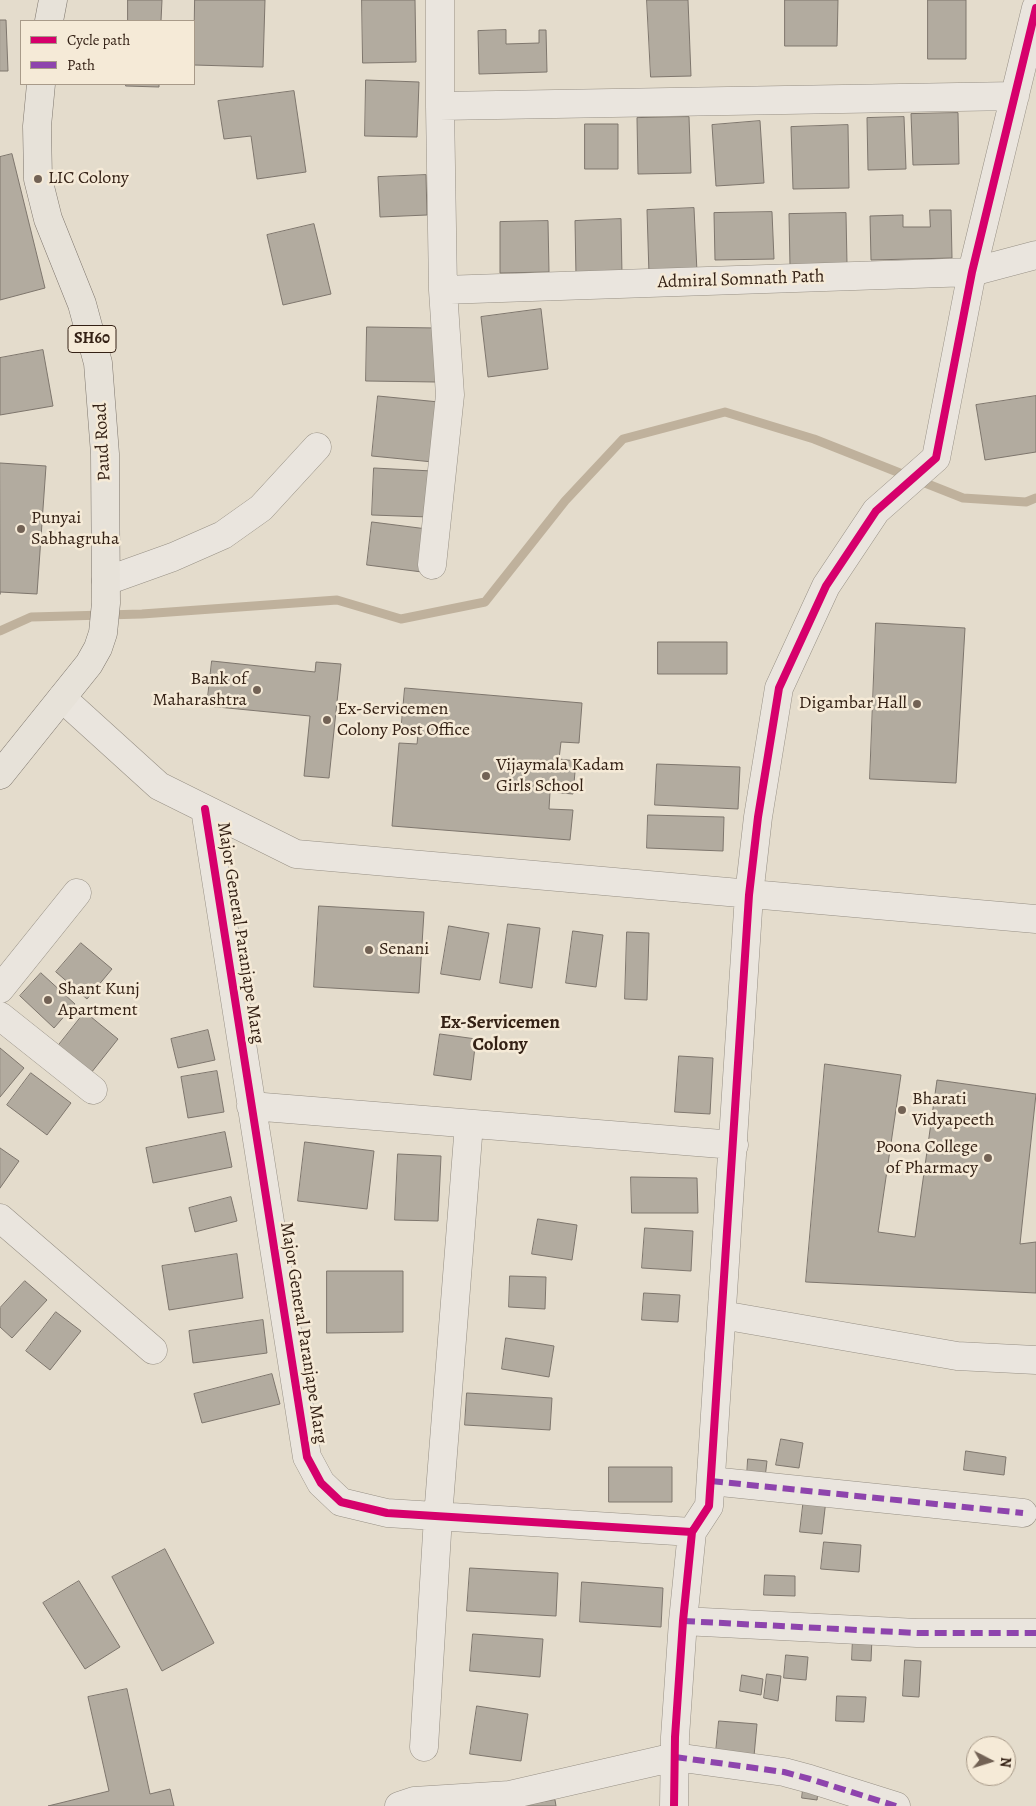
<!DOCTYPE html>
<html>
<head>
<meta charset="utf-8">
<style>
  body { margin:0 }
  #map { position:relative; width:1036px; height:1806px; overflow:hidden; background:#e4dccc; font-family:Alegreya,serif }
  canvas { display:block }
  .legend { position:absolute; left:20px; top:20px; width:175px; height:65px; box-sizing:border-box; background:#f5ead7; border:1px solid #a89a89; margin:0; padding:6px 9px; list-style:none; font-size:15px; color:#342115 }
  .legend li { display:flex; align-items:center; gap:10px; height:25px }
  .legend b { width:25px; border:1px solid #a89a89 }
  .north { position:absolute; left:966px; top:1736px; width:50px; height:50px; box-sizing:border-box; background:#f5ead7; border:1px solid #a89a89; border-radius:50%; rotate:95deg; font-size:14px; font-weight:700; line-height:20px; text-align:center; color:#342115 }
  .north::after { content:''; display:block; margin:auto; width:18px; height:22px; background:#726255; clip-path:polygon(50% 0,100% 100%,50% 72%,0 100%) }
</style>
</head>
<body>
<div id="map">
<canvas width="1036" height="1806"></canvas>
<ul class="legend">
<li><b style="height:6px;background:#d6006c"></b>Cycle path</li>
<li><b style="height:6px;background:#8e44ad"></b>Path</li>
</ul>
<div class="north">N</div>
</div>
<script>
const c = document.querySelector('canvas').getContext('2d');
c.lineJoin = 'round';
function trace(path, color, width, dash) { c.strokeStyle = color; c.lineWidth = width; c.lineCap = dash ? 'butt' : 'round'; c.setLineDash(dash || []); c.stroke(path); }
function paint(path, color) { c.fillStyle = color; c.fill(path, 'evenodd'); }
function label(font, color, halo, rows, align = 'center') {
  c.font = font + ' Alegreya,serif'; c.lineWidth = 5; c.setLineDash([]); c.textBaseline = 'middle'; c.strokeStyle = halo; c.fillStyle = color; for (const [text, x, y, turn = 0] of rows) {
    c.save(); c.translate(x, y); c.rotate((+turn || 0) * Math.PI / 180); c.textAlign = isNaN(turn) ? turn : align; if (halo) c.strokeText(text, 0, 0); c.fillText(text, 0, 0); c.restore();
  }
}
trace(new Path2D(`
  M0,631L31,617L142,614L337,600L401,619L485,602L565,501L623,439L725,412L814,439L963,498L1026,502L1036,498`), '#bfb19c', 9);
const building = new Path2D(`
  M128,0H162L161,21H128Z
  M195,0H265L263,67L194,65Z
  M362,0H415L416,62L363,63Z
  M647,0H688L691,76L651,77Z
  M785,0H838L837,46H785Z
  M928,0H966V59H928Z
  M0,20H6L8,71H0Z
  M506,30V44L539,43V30H546L547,72L479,74L478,31Z
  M366,80L419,82L417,137L365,136Z
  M126,84H159V87L126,86Z
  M294,91L306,172L257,179L251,136L224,139L218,101Z
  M958,113L959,164L913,165L911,114Z
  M689,117L691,173L638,174L637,118Z
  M904,117L906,169L868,170L867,118Z
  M760,121L764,183L716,186L712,125Z
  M585,124H618V169H585Z
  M848,125L849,188L793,189L791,127Z
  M12,154L45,288L0,300V157Z
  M426,175L427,215L380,217L378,177Z
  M694,208L697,272L649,274L647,210Z
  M930,210H951L952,258L871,260L870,216L903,215V227H930Z
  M772,212L774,259L715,260L714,213Z
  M846,213L847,264L790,266L789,214Z
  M621,219L622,275L576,276L575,221Z
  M548,221L549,272L500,273V222Z
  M314,224L331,294L283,305L267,235Z
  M541,309L548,369L488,377L481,317Z
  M367,327L437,328L436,382L366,381Z
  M43,350L53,406L0,415V358Z
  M378,396L439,402L433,462L372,456Z
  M1036,396V452L985,460L976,405Z
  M0,463L46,466L37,594L0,592V594Z
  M374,468L432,471L429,517L372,515Z
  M372,522L427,529L422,572L367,565Z
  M876,623L965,628L956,783L870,779Z
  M658,642H727V674H658Z
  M212,661L315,672L316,662L341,664L329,778L304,776L310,716L207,706Z
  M405,688L582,703L579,743L561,742L559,759L576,761L573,794L550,792L549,809L573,810L570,840L392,826L399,743L417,744L418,735L401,733Z
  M657,764L740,767L738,809L655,805Z
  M648,815L724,817L723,851L647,848Z
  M319,906L424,912L419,993L314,987Z
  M508,924L540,928L532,988L500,983Z
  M449,926L489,933L480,980L441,974Z
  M573,931L603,935L596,987L566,983Z
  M627,932L649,933L647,1000L625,999Z
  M81,943L112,969L87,999L56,972Z
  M41,973L75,1004L54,1028L20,996Z
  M85,1012L118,1039L91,1073L58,1046Z
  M208,1030L215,1060L178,1068L171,1039Z
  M440,1034L476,1039L471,1080L434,1075Z
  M0,1048L24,1068L0,1097Z
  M679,1056L713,1058L710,1114L675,1112Z
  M825,1064L901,1075L878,1232L915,1237L937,1080L1036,1094L1020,1244L1036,1242V1293L806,1282Z
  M217,1071L224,1112L188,1118L181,1077Z
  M31,1073L71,1103L47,1135L7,1105Z
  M225,1132L232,1167L153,1183L146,1148Z
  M305,1142L374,1151L367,1209L298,1201Z
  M0,1148L19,1161L0,1188Z
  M398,1154L441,1156L438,1221L395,1220Z
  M631,1177L697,1178L698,1213H632Z
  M231,1197L237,1221L195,1232L189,1208Z
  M538,1219L577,1225L572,1260L532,1254Z
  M645,1228L693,1231L691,1271L642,1268Z
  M237,1254L243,1298L169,1310L162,1266Z
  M327,1271H403V1332L327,1333Z
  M510,1276L546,1277L545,1309L509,1307Z
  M25,1281L47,1300L12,1338L0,1327V1308Z
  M644,1293L680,1295L678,1322L642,1320Z
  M56,1312L81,1331L50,1370L26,1351Z
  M263,1320L267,1353L193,1363L189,1331Z
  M506,1338L554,1346L549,1377L502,1369Z
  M272,1374L280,1404L202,1423L194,1394Z
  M467,1393L552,1398L550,1430L465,1425Z
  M781,1439L803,1443L799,1468L776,1465Z
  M966,1451L1006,1457L1004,1475L964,1470Z
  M748,1459L767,1461L765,1478L747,1476Z
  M609,1467H672V1502H609Z
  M804,1497L826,1500L822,1534L800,1532Z
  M824,1542L861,1545L859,1572L821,1569Z
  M165,1549L214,1643L162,1671L112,1577Z
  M470,1568L558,1573L556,1616L467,1611Z
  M765,1575L795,1576V1596L764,1595Z
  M79,1581L120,1647L85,1669L43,1603Z
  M582,1582L663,1588L661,1627L580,1622Z
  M473,1634L543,1639L540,1677L470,1671Z
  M853,1637L872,1638L871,1661L852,1660Z
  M786,1655L808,1657L806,1680L784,1678Z
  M905,1660L921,1661L919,1697L903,1696Z
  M767,1674L781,1676L778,1701L764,1698Z
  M742,1675L763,1679L761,1695L740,1691Z
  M127,1689L150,1794L170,1789L174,1806H48L109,1791L88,1697Z
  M837,1696L866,1697L864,1722L836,1721Z
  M477,1706L528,1714L521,1761L470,1754Z
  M719,1721L757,1724L754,1756L716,1752Z
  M804,1781L819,1783L817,1800L802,1798Z
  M555,1800L556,1806H517Z`);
paint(building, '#b2ab9f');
trace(building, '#7e766d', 1);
const minor = new Path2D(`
  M440,0V106L1015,96
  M443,290L972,272L1036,255
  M432,565L450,395L443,290L440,106
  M106,581L173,557L223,535L261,508L317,447
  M62,698L159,786L296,854L1036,919
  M205,809L307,1457L321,1483L341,1502L387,1513L692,1532
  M0,989L77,893
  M0,1016L93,1090
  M251,1106L734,1145
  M0,1218L153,1350
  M722,1315L957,1356L1036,1360
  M711,1481L1023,1513
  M683,1621L917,1633H1036
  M424,1747L438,1517L469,1124
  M399,1806L414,1801L510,1795L675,1757L784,1772L810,1779L896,1806
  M674,1806L675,1737L683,1621L692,1532L709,1506L749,895L758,817L779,688L826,586L876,511L936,458L972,272L1036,8`);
const major = new Path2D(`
  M49,21L53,0
  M0,775L89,664L98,648L103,633L106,603L105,454L98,363L82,304L48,219L38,179L37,126L41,84`);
trace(minor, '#979085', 29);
trace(major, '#7e766d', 29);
trace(minor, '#eae5de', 28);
trace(major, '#e7e2d9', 28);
trace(new Path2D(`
  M711,1481L1023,1513
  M683,1621L917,1633H1036
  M675,1757L784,1772L810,1779L896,1806`), '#8e44ad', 6, [12, 6]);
trace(new Path2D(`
  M205,809L307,1457L321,1483L341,1502L387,1513L692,1532
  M674,1806L675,1737L683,1621L692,1532L709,1506L749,895L758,817L779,688L826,586L876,511L936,458L972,272L1036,8`), '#d6006c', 8);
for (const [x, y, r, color] of [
  [38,179,5,"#726255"],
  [21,529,5,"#726255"],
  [257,690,5,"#726255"],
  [917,704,5,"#726255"],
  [327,720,5,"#726255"],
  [486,776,5,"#726255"],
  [369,950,5,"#726255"],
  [48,1000,5,"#726255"],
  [902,1110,5,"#726255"],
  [988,1158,5,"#726255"]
]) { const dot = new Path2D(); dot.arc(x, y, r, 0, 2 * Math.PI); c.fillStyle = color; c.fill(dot); trace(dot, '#f5ead7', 2); }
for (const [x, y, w] of [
  [92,339,48]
]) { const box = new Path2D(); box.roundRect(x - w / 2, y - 13.5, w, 27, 4); c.fillStyle = '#f5ead7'; c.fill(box); trace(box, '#342115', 1); }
label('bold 16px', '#342115', null, [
  ["SH60",92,339]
]);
label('18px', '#342115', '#f5ead7', [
  ["LIC Colony",48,179],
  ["Punyai",31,519],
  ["Sabhagruha",31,540],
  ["Bank of",247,680,"right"],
  ["Maharashtra",247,701,"right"],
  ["Digambar Hall",907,704,"right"],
  ["Ex-Servicemen",337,710],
  ["Colony Post Office",337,731],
  ["Vijaymala Kadam",496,766],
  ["Girls School",496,787],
  ["Senani",379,950],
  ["Shant Kunj",58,990],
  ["Apartment",58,1011],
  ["Bharati",912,1100],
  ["Vidyapeeth",912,1121],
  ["Poona College",978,1148,"right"],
  ["of Pharmacy",978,1169,"right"]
], 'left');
label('18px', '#342115', '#f5ead7', [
  ["Admiral Somnath Path",741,280,-2],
  ["Paud Road",103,442,-93],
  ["Major General Paranjape Marg",240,933,81],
  ["Major General Paranjape Marg",303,1333,81]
]);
label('bold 19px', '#342115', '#f5ead7', [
  ["Ex-Servicemen",500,1023],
  ["Colony",500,1045]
]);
</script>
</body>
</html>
